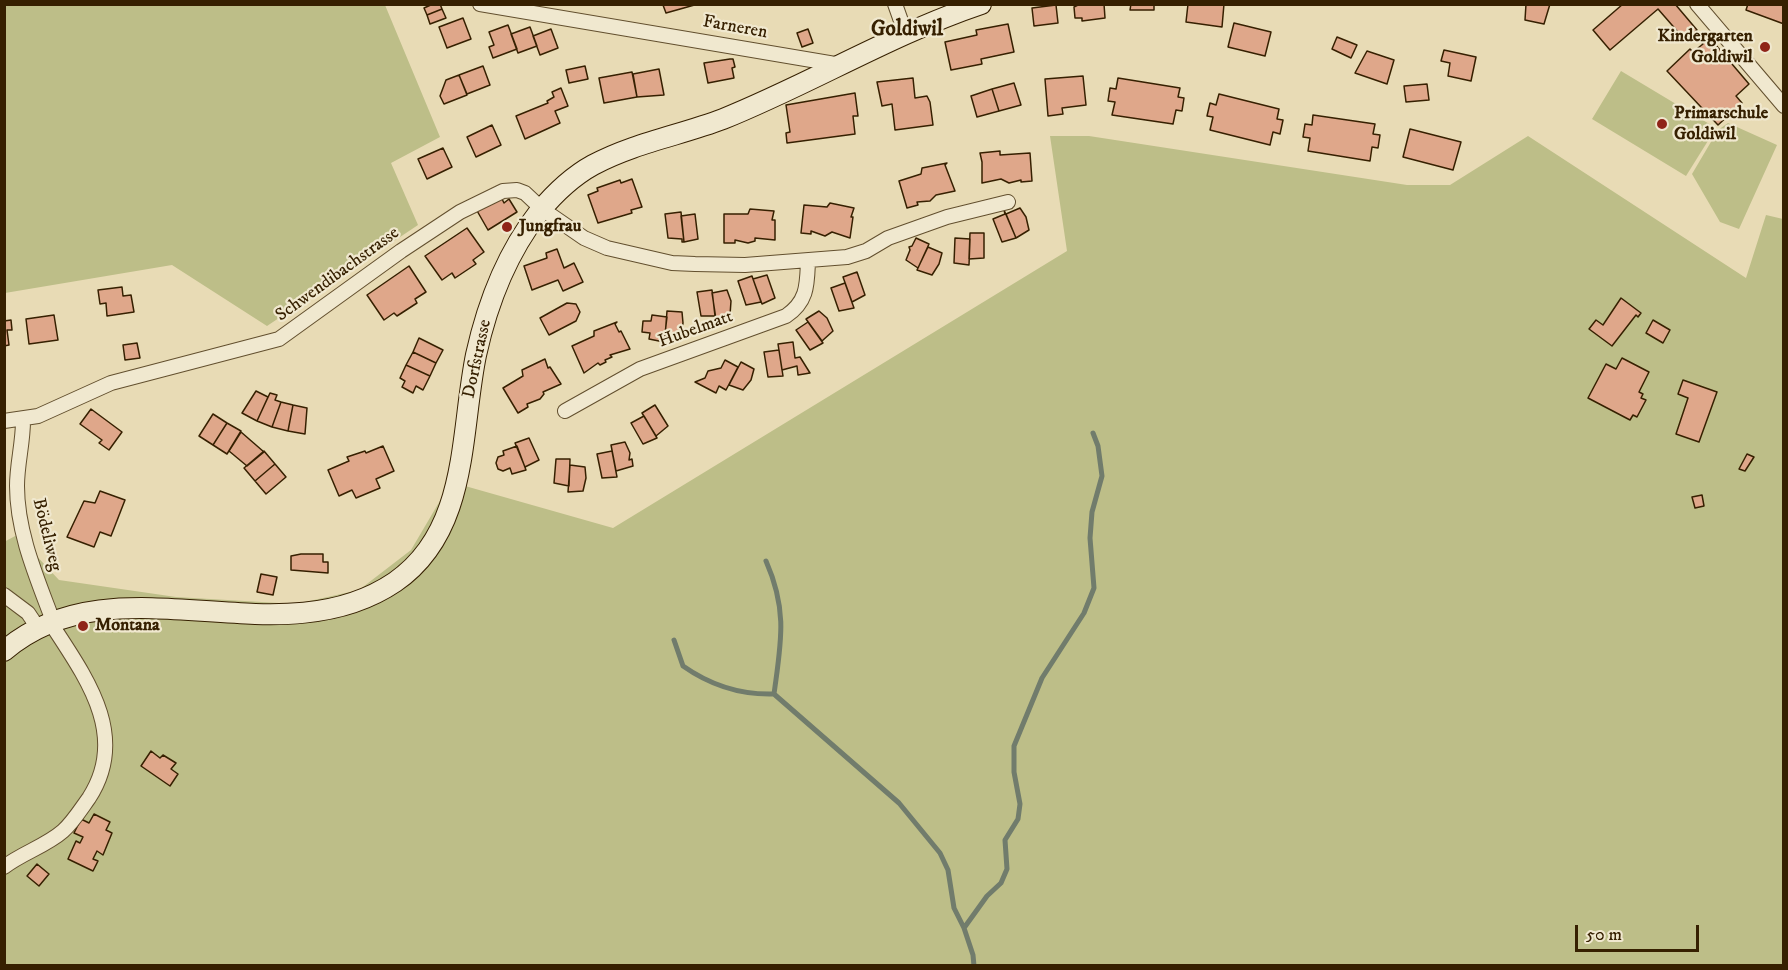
<!DOCTYPE html>
<html>
<head>
<meta charset="utf-8">
<style>
  body { margin:0 }
  #map { position:relative; width:1788px; height:970px; overflow:hidden; background:#e8dbb5; font-family:"IM FELL DW Pica",serif }
  canvas { display:block }
  .frame { position:absolute; inset:0; border:6px solid #362001; pointer-events:none }
  .scale { position:absolute; left:1575px; top:925px; width:124px; height:27px; box-sizing:border-box; border:3px solid #362001; border-top:0; padding-left:8px; font-size:18px; line-height:21px; white-space:nowrap; color:#362001; -webkit-text-stroke:4px #f0e8cf; paint-order:stroke }
</style>
</head>
<body>
<div id="map">
<canvas width="1788" height="970"></canvas>
<div class="frame"></div>
<div class="scale">50 m</div>
</div>
<script>
const c = document.querySelector('canvas').getContext('2d');
c.lineJoin = 'round';
function paint(path, color) { c.fillStyle = color; c.fill(path, 'evenodd'); }
function trace(path, color, width, dash) { c.strokeStyle = color; c.lineWidth = width; c.lineCap = dash ? 'butt' : 'round'; c.setLineDash(dash || []); c.stroke(path); }
function label(font, color, halo, rows, align = 'center') {
  c.font = font + ' "IM FELL DW Pica",serif'; c.lineWidth = 4.5; c.setLineDash([]); c.textBaseline = 'middle'; c.strokeStyle = halo; c.fillStyle = color; for (const [text, x, y, turn = 0] of rows) {
    c.save(); c.translate(x, y); c.rotate((+turn || 0) * Math.PI / 180); c.textAlign = isNaN(turn) ? turn : align; if (halo) c.strokeText(text, 0, 0); c.fillText(text, 0, 0); c.restore();
  }
}
paint(new Path2D(`
  M5,4L385,5L440,137L391,163L418,225L267,326L172,265L5,293Z
  M1621,71L1716,128L1686,176L1592,119Z
  M1728,123L1777,145L1739,229L1720,222L1692,174L1718,130Z
  M1050,136H1089L1407,185H1450L1528,136L1746,278L1766,215L1783,219V965H5L4,542L17,535L59,580L176,597L296,604L359,590L411,550L451,482L613,528L1067,251Z`), '#bdbe88');
trace(new Path2D(`
  M766,561C788,611 781,642 774,694
  M674,640L683,666C710,685 741,695 774,694L899,803L940,853L948,870L954,908L964,928
  M974,966L973,955L964,928L987,896L1001,883L1007,869L1005,840L1018,819L1020,804L1014,772V746L1042,678L1084,613L1094,588L1090,538L1092,512L1102,476L1098,446L1093,433`), '#717c6c', 5);
const building = new Path2D(`
  M433,4H440L442,9L427,15L424,8Z
  M666,4H698L666,13L663,5Z
  M1080,4H1104L1105,18L1082,21V18H1075L1074,7Z
  M1131,4H1154V10H1130Z
  M1188,4H1224L1222,27L1186,22Z
  M1526,4H1550L1544,24L1525,20Z
  M1623,4H1675L1697,30L1685,40L1658,9L1610,50L1593,30Z
  M1748,4H1784V24L1746,10Z
  M1056,5L1058,23L1034,26L1032,8Z
  M442,9L446,18L430,24L427,15Z
  M463,18L471,39L447,48L439,27Z
  M1234,23L1271,32L1265,56L1228,47Z
  M1008,24L1014,52L981,59L982,64L951,70L945,42L977,35L976,30Z
  M508,25L517,49L493,58L489,47L494,45L489,32Z
  M530,27L537,46L518,53L511,34Z
  M551,29L558,48L540,55L533,36Z
  M808,29L813,43L802,47L797,33Z
  M1337,37L1357,45L1351,58L1332,49Z
  M1709,37L1749,84L1736,96L1742,103L1718,125L1667,71L1690,49L1693,52L1703,44L1701,41Z
  M1444,50L1476,57L1471,81L1448,76L1450,63L1441,61Z
  M1367,51L1394,60L1387,84L1355,73Z
  M730,59H733L735,67L732,68L734,78L708,83L704,63Z
  M483,66L490,85L467,94L459,75Z
  M585,66L588,79L569,83L566,70Z
  M659,69L664,95L637,97L633,74Z
  M632,72L637,97L604,103L599,78Z
  M459,75L467,95L444,104L440,96L446,80Z
  M1083,76L1086,105L1062,108L1063,114L1048,116L1045,79Z
  M913,78L915,98L927,96L930,102L933,125L895,130L892,104L882,106L877,82Z
  M1118,78L1180,88L1178,97L1184,98L1182,111L1176,110L1173,124L1112,115L1115,102L1108,101L1110,88L1116,89Z
  M1014,83L1021,105L999,111L992,89Z
  M1427,84L1429,100L1406,102L1404,86Z
  M561,88L568,106L555,111L560,123L525,139L516,116L548,103L547,101L554,97L552,92Z
  M992,89L999,111L977,117L971,96Z
  M855,93L858,116H853L855,134L787,143L786,133L790,132L786,105Z
  M1219,94L1279,109L1277,119L1283,120L1280,134L1273,132L1270,145L1210,130L1213,117L1207,116L1210,103L1216,105Z
  M1313,115L1375,124L1373,134L1380,135L1378,148L1372,147L1370,161L1308,151L1310,138L1303,137L1305,124L1312,125Z
  M492,125L501,145L476,157L467,137Z
  M1410,129L1461,142L1453,170L1403,157Z
  M443,148L452,167L427,179L418,159Z
  M1000,151V155L1030,153L1032,181L1021,182V180L1009,183L1001,179L982,183V162L980,153Z
  M947,163L945,165L955,191L936,195L930,201L917,202L918,205L907,208L899,181L921,174L922,168Z
  M632,179L642,207L631,210L632,213L598,223L588,195L598,191L597,188L620,180L621,183Z
  M501,197L504,203L509,199L517,212L488,230L476,209Z
  M830,203L854,208L851,217H853L850,238L832,232L825,236L811,231V234L801,233L804,205L827,207Z
  M1020,208L1026,217L1029,230L1016,238L1006,214Z
  M750,209L774,211L772,220H775V240L755,238V241L748,243L735,240V243H724V214H748Z
  M1004,210L1016,238L1002,242L993,219L1005,214Z
  M681,212L684,242H682V239L668,238L665,214Z
  M695,214L698,239L684,242L681,216Z
  M467,228L484,252L473,260L476,264L455,278L452,273L442,280L425,256Z
  M970,233H984V258L969,259Z
  M916,238L929,244L918,268L906,260L910,250L909,247L912,246Z
  M955,238L970,239L969,265L954,263Z
  M928,247L942,253L939,264L932,275L917,270Z
  M557,249L564,268L574,263L583,282L563,291L558,280L532,290L524,266L547,258L546,253Z
  M409,266L426,292L415,299L417,303L397,316L394,313L384,320L367,295Z
  M857,272L865,295L852,302L843,277Z
  M767,275L775,298L762,304L753,279Z
  M752,276L761,302L746,305L738,281Z
  M845,283L854,308L839,311L831,288Z
  M122,287L123,296L131,295L134,312L107,316L106,303L100,304L98,290Z
  M712,290L715,316H701L697,292Z
  M727,290L731,301L730,315L716,319L712,293Z
  M1621,298L1641,313L1638,317L1636,315L1612,346L1589,329L1596,320L1603,325Z
  M567,303L576,304L580,312L576,321L549,335L540,318Z
  M667,311L682,312L683,323L680,336L665,337Z
  M819,311L827,318L833,331L822,341L806,319Z
  M54,315L58,340L29,344L26,319Z
  M652,315L667,317L664,342L649,339L650,333L642,332L643,321H651Z
  M11,320L12,330H7L9,345L4,346V321Z
  M1653,320L1670,330L1663,343L1646,333Z
  M617,322L615,324L619,332L621,331L630,349L610,355L612,357L605,360L606,362L600,365L598,363L584,373L572,346L594,336V331Z
  M808,322L823,343L810,350L796,330Z
  M419,338L443,350L436,363L413,352Z
  M793,342L795,358L800,357L810,373L798,375L797,366L782,370L778,344Z
  M137,343L140,358L125,360L123,345Z
  M779,350L783,376L768,377L764,352Z
  M413,352L436,363L430,376L406,365Z
  M1622,358L1649,372L1639,392L1643,394L1641,398L1646,400L1637,417L1633,415L1630,420L1588,398L1606,364L1616,369Z
  M545,359L548,368L550,367L561,384L543,392L544,394L540,399L527,404L528,407L518,413L503,388L523,376L522,370Z
  M725,360L738,367L726,390L719,386L716,393L695,382L705,378L708,371L721,368Z
  M741,362L754,369L751,380L743,390L729,385Z
  M406,365L430,376L423,390L416,386L413,393L402,387L405,381L400,378Z
  M1683,380L1717,392L1699,442L1676,434L1688,398L1678,394Z
  M256,391L268,397L257,421L242,413Z
  M270,393L277,395L275,400L281,402L272,427L257,421Z
  M281,402L293,405L288,431L272,427Z
  M293,405L307,408L305,434L288,431Z
  M655,405L668,426L656,436L642,413Z
  M91,409L122,432L109,450L99,443L102,440L80,424Z
  M213,414L227,423L213,445L199,436Z
  M644,416L657,438L643,444L631,423Z
  M227,423L241,431L227,454L213,445Z
  M241,432L264,452L247,466L229,451Z
  M529,438L539,460L525,467L515,443Z
  M625,442L630,453L629,460L632,459L633,466L616,471L611,445Z
  M383,446L394,471L376,479L380,488L356,498L352,490L339,496L328,470L349,461L347,457L365,451L366,453Z
  M517,446L526,470L512,474L510,468L503,471L498,469L496,463L498,457L504,455L503,451Z
  M264,451L275,464L255,481L244,468Z
  M612,451L617,477L602,478L597,454Z
  M1747,454L1754,457L1745,471L1739,469Z
  M556,459H570L569,486L554,483Z
  M275,464L286,477L266,494L255,481Z
  M570,465L585,467L586,478L583,491L568,492Z
  M100,491L125,500L111,536L100,532L94,547L67,537L84,501L95,503Z
  M1702,495L1704,506L1695,508L1692,497Z
  M301,554H323V562H328V573L291,570V556Z
  M261,574L277,577L273,595L257,592Z
  M151,751L160,758L163,755L176,763L171,769L178,774L170,786L141,766Z
  M94,814L110,822L106,830L112,833L103,855L97,851L93,859L98,861L93,871L68,859L76,841L80,843L83,837L74,833L81,819L89,823Z
  M37,864L49,874L39,886L27,876Z`);
paint(building, '#dfa78a');
trace(building, '#362001', 1.5);
const street = new Path2D(`
  M480,4L841,65
  M895,4L906,35
  M1697,4L1784,106
  M565,411L640,369L786,316C808,301 807,284 808,261
  M4,421L38,416L111,383L279,339L401,251L460,212L503,191L517,190L525,193L542,209L584,238L607,248L672,263L695,264L745,265L847,257L866,251L888,238L947,217L1008,202
  M23,421C23,443 17,464 17,486C17,533 37,578 53,621
  M4,595L28,613L38,628
  M4,867C22,853 46,846 63,831C73,822 81,809 89,798C130,735 85,676 50,622`);
const secondary = new Path2D(`
  M4,651C116,555 277,662 395,582C469,531 460,434 476,355C487,305 507,253 539,212C554,194 573,176 593,165C634,143 681,135 723,119C810,84 892,34 981,4`);
trace(street, '#624f2e', 16);
trace(secondary, '#362001', 22);
trace(street, '#f0e8cf', 14);
trace(secondary, '#f0e8cf', 20);
for (const [x, y, r, color] of [
  [1765,47,6,"#8f2418"],
  [1662,124,6,"#8f2418"],
  [507,227,6,"#8f2418"],
  [83,626,6,"#8f2418"]
]) { const dot = new Path2D(); dot.arc(x, y, r, 0, 2 * Math.PI); c.fillStyle = color; c.fill(dot); trace(dot, '#f0e8cf', 2); }
label('18px', '#362001', '#f0e8cf', [
  ["Farneren",735,28,10],
  ["Schwendibachstrasse",338,275,-36],
  ["Hubelmatt",696,330,-20],
  ["Dorfstrasse",478,359,-78],
  ["Bödeliweg",46,535,76]
]);
label('bold 18px', '#362001', '#f0e8cf', [
  ["Kindergarten",1753,37,"right"],
  ["Goldiwil",1753,58,"right"],
  ["Primarschule",1674,114],
  ["Goldiwil",1674,135],
  ["Jungfrau",519,227],
  ["Montana",95,626]
], 'left');
label('bold 21px', '#362001', '#f0e8cf', [
  ["Goldiwil",907,31]
]);
</script>
</body>
</html>
